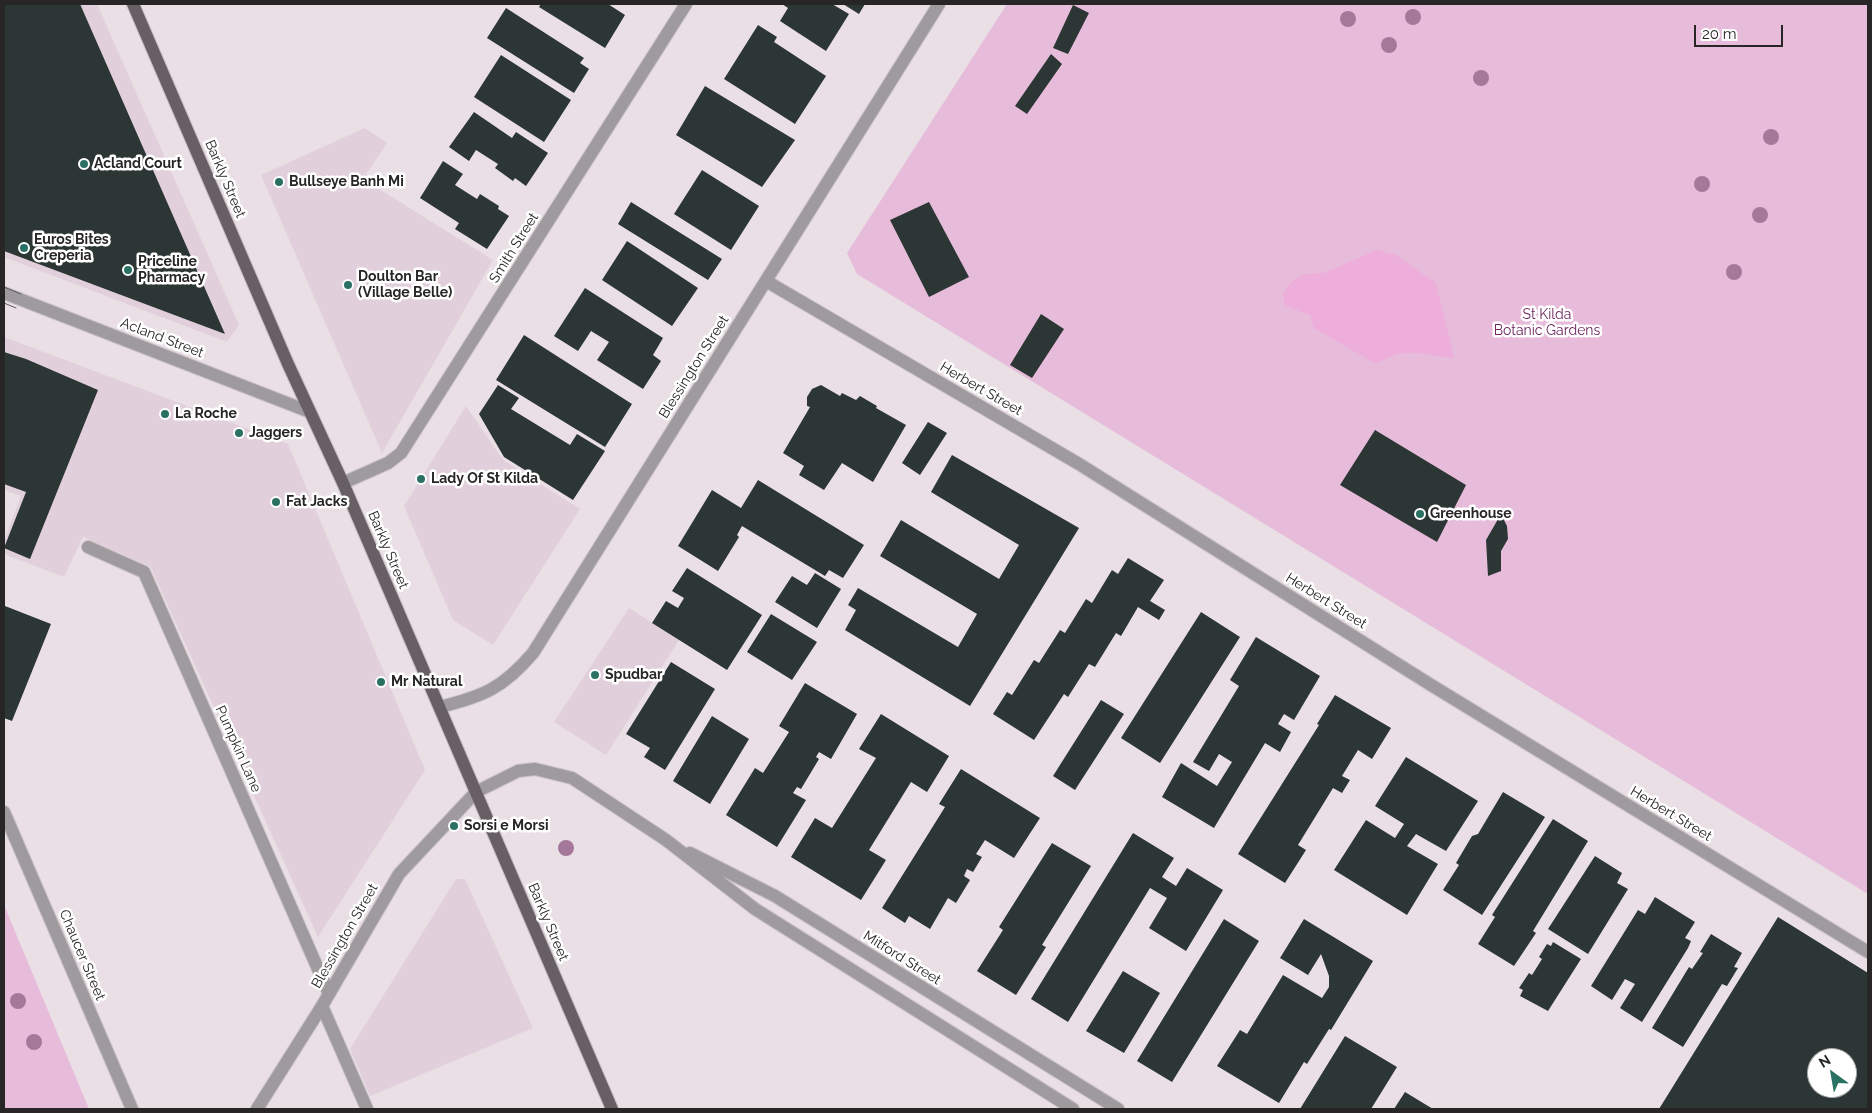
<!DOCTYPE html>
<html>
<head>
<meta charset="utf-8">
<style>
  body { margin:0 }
  #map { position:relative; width:1872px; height:1113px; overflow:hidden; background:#e9dfe5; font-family:Raleway,sans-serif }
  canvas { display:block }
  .frame { position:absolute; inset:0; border:5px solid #282527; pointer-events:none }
  .north { position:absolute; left:1807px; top:1048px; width:50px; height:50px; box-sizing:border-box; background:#fff; border:1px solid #a9a8a9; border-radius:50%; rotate:328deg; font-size:14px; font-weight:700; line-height:20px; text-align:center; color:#282527 }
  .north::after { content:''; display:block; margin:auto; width:18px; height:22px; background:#2a7063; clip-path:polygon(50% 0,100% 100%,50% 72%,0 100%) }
  .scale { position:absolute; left:1694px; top:25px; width:89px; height:22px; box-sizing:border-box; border:2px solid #282527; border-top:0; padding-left:6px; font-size:15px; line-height:18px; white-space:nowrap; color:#282527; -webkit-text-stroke:4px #fff; paint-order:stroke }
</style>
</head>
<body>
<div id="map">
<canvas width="1872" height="1113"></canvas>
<div class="frame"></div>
<div class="north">N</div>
<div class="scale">20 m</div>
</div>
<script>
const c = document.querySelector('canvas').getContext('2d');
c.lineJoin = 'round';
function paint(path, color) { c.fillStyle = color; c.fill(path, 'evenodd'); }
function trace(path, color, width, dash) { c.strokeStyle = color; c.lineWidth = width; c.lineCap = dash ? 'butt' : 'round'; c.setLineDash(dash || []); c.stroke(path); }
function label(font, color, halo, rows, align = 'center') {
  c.font = font + ' Raleway,sans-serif'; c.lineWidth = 5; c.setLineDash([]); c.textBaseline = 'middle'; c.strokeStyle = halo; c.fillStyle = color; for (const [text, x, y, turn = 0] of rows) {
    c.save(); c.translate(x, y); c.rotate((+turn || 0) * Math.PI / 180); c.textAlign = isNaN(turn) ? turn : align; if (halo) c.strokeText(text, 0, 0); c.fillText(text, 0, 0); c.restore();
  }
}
paint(new Path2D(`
  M4,4H97L239,325L227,342L4,257Z
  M365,128L387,143L363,179L493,260L382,453L261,175Z
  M4,337L288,444L425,770L318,937L150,566L83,537L64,577L4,554V541L21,496L4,490Z
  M466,406L503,460L580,509L493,645L453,620L404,506Z
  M629,608L679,640L606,755L554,722Z
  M456,879H465L533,1028L370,1096L350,1049Z`), '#e1d0db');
paint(new Path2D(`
  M1007,4H1868V894L857,274L847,253Z
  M4,905L89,1109H4Z`), '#e7bcda');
paint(new Path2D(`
  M1377,250L1396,255L1436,283L1454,358C1421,355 1406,345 1376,364L1314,328L1310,315L1285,306L1283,294L1291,282L1304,274L1323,273Z`), '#eeaedb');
paint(new Path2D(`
  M4,4H80L225,334L4,251Z
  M541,4H608L625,15L605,48L539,7Z
  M782,4H832L849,14L826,51L780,21L788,8Z
  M843,4H865L859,14Z
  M1073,5L1089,13L1068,54L1053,48Z
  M506,8L584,58L580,63L589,69L574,93L487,38Z
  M758,25L777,37L774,42L826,76L795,124L724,79Z
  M1051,54L1062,64L1027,114L1015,106Z
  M501,55L571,100L544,142L474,97Z
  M705,86L795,140L762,187L676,135Z
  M474,112L512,138L516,132L548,153L526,186L515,178L513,181L495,168L498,164L476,150L469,161L449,147Z
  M443,161L463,174L455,185L477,199L480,194L499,206L498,209L509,216L487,249L455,229L459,223L420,198Z
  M702,170L759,206L731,250L674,214Z
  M631,202L722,259L708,280L618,224Z
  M929,202L969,277L929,297L890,220Z
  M627,241L698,288L672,326L602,280Z
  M585,288L663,338L653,355L661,361L643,389L597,360L609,342L591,331L578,351L554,336Z
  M1041,314L1064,329L1032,378L1010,365Z
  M524,335L632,404L605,447L496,380Z
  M4,352L26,359L98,390L30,559L4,548L26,492L4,484Z
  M498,385L519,398L511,409L570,445L577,434L605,451L573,500L504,457L479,414Z
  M821,385L840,396L842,393L856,400L860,396L877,406L876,408L906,425L873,482L842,463L824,490L799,475L804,466L783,453L810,407L807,406V397L812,389Z
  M928,422L947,433L920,475L902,463Z
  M1375,430L1466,485L1437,542L1340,485Z
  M952,455L1079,528L970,706L845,630L856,610L848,605L858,588L958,647L977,614L880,556L901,520L999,579L1019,545L931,492Z
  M758,480L864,545L843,578L829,570L825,576L742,526L737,535L739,537L718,571L678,546L712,490L741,508Z
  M1501,514L1507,526L1508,539L1501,551V571L1488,576L1486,540Z
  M1128,558L1164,580L1150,601L1165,610L1159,620L1138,607L1121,636L1116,633L1095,667L1089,664L1068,697L1064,694L1034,740L993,714L1007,692L1012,695L1034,660L1039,663L1060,630L1065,633L1086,599L1092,603L1112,570L1118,574Z
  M687,568L762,615L727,670L652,623L666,601L678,608L684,598L672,591Z
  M815,573L841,589L817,628L775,602L792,576L807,585Z
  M5,606L51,624L12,721L4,718Z
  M1201,612L1240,637L1160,763L1121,738Z
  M771,614L817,642L792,680L747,652Z
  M1256,637L1320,676L1294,720L1284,714L1278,724L1291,732L1280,752L1265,743L1214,828L1162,797L1181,763L1217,786L1232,762L1219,754L1209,771L1193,762L1239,686L1230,680Z
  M671,662L715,689L665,770L644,757L650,748L626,734Z
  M805,683L857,714L831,759L819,752L816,757L819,759L801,789L797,787L793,793L806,800L777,847L726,815L755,768L763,773L789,732L779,726Z
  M1335,695L1391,728L1372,759L1358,750L1342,776L1350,780L1342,793L1333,788L1298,845L1306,850L1285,883L1238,854L1319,725L1317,724Z
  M1101,700L1124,714L1075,790L1053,776Z
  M881,714L949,756L927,792L911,782L869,850L886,860L861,900L791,857L815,818L832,828L876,758L859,749Z
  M712,716L749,739L710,804L673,781Z
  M1406,757L1478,801L1446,851L1416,834L1407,846L1438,864L1407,915L1334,870L1366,820L1395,838L1404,824L1375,806Z
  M961,769L1040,818L1014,858L985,840L976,854L982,857L973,872L967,869L964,876L970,880L956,903L948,898L930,929L909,916L905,923L882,908L945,807L939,804Z
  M1503,792L1545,817L1482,915L1443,890L1459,865L1456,863L1472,836L1478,834Z
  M1553,819L1588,841L1533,931L1536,933L1514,966L1478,944L1495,917L1492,915Z
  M1133,833L1174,858L1162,877L1176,886L1187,868L1223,890L1186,951L1149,928L1167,898L1150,888L1068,1022L1031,999Z
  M1052,843L1091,866L1042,945L1046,947L1016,995L977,971L1003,930L999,927Z
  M1595,856L1622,873L1617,883L1628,889L1588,954L1548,929Z
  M1655,897L1695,922L1685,938L1691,941L1688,948L1642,1022L1620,1008L1635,984L1625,979L1612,1000L1591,986L1638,910L1645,914Z
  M1778,917L1868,973V1109H1659ZM1817,1058H1847V1088H1817Z
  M1224,919L1259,941L1172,1082L1137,1061Z
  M1304,919L1373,961L1331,1030L1329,1029L1307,1064L1304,1062L1279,1103L1217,1066L1240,1030L1247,1034L1283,975L1322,998L1329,987V976L1321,954L1308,975L1280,958Z
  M1711,934L1742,953L1734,967L1738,968L1727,986L1722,984L1683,1047L1652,1028L1689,967L1692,969L1703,953L1700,952Z
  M1553,942L1581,959L1548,1011L1520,996L1523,990L1519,988L1529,973L1532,975L1542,959L1539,957L1547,944L1551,946Z
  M1123,971L1160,993L1124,1053L1086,1031Z
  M1345,1036L1397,1067L1371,1109H1300Z
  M1405,1092L1433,1109H1394Z`), '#2c3634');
const minor = new Path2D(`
  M766,281L1079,464L1431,685L1868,952
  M4,293L310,412
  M343,483L388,463L401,453L686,4
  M88,547L144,572L329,994
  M440,707C484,696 503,688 533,653L939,4
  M4,812L132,1109
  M690,853L775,896L1118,1109
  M322,1006L367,1109
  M257,1109L322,1006L399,874L476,792L518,771L535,769L572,778L666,840L755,909L1073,1109`);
const major = new Path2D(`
  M133,4L288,364L343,483L612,1109`);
trace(minor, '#c6bec3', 14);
trace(major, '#c6bec3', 14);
trace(minor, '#9f9a9d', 12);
trace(major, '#675f64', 12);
trace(new Path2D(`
  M4,287L21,294
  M4,303L16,308`), '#5d585c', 1);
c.fillStyle = '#a5789a';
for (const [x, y] of [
  [1413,17],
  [1348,19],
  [1389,45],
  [1481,78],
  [1771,137],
  [1702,184],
  [1760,215],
  [1734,272],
  [566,848],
  [18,1001],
  [34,1042]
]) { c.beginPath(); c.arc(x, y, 8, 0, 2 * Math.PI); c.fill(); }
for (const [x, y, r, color] of [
  [84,164,5,"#2a7063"],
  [279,182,5,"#2a7063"],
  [24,248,5,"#2a7063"],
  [128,270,5,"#2a7063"],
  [348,285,5,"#2a7063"],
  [165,414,5,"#2a7063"],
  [239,433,5,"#2a7063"],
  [421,479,5,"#2a7063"],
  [276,502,5,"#2a7063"],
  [1420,514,5,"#2a7063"],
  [595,675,5,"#2a7063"],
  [381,682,5,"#2a7063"],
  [454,826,5,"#2a7063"]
]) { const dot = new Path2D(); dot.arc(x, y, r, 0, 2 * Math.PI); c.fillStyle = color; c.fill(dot); trace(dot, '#fff', 2); }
label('bold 14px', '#282527', '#fff', [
  ["Acland Court",94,164],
  ["Bullseye Banh Mi",289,182],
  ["Euros Bites",34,240],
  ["Creperia",34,256],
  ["Priceline",138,262],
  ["Pharmacy",138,278],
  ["Doulton Bar",358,277],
  ["(Village Belle)",358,293],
  ["La Roche",175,414],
  ["Jaggers",249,433],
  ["Lady Of St Kilda",431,479],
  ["Fat Jacks",286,502],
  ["Greenhouse",1430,514],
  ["Spudbar",605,675],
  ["Mr Natural",391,682],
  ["Sorsi e Morsi",464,826]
], 'left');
label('14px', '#282527', '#fff', [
  ["Barkly Street",225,179,67],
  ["Smith Street",514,248,-58],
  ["Acland Street",162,338,21],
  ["Blessington Street",694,367,-58],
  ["Herbert Street",981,389,30],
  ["Barkly Street",388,550,67],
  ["Herbert Street",1326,601,32],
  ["Pumpkin Lane",238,749,66],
  ["Herbert Street",1671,814,31],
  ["Barkly Street",548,922,67],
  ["Blessington Street",345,936,-60],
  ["Chaucer Street",82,955,67],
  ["Mitford Street",902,958,32]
]);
label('14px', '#6e245d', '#fff', [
  ["St Kilda",1547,315],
  ["Botanic Gardens",1547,331]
]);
</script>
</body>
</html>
